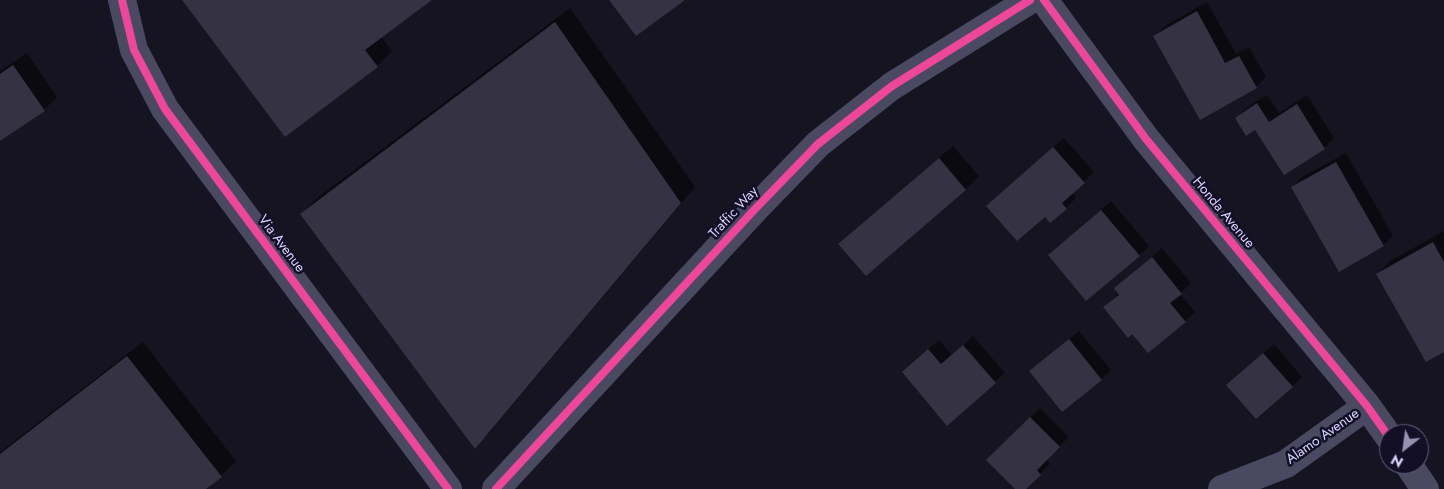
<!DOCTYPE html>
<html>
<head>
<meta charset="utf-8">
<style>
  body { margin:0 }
  #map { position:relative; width:1444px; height:489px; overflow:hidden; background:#161421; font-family:Jost,sans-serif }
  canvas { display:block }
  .north { position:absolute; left:1379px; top:424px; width:50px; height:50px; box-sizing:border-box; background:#130f26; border:1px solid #625e7d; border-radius:50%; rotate:210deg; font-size:14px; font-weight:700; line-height:20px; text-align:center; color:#d9d4ff }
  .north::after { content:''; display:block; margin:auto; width:18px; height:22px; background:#9591b1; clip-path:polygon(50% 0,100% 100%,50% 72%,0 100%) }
</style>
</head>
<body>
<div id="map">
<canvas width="1444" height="489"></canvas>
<div class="north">N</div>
</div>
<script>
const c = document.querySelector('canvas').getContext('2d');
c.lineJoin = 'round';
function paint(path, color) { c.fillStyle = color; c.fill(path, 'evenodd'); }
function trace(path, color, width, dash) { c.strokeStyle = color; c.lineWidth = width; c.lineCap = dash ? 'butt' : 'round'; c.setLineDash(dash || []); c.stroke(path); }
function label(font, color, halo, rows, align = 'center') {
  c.font = font + ' Jost,sans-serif'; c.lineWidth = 5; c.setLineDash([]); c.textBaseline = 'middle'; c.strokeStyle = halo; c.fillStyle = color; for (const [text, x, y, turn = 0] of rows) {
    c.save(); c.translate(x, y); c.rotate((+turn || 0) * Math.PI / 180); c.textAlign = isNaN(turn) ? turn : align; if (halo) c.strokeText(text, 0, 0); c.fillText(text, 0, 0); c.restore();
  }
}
paint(new Path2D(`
  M183,0H430L381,37L392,51L377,66Z
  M1207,2L1236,54L1249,47L1266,77L1256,87L1155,36L1165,26Z
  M570,8L695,187L490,432L475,447L301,214L316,199Z
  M27,53L57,97L44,110L0,140V71Z
  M1267,95L1279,113L1307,95L1334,138L1324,148L1284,174L1255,128L1236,118L1246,108Z
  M1064,138L1094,172L1072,193L1076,198L1066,208L998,196Z
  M953,146L979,176L966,189L866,274L853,231Z
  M1346,153L1393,236L1383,245L1293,187L1302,177Z
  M1111,201L1149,246L1139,256L1049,255Z
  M1444,231V351L1377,274L1390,261Z
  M1162,248L1191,283L1180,294L1195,312L1185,321L1133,333L1105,307L1119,293L1115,288Z
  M1079,331L1111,370L1101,379L1031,371Z
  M973,336L1005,373L995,382L913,362L939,340L952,355Z
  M143,342L236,461L221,476L204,489H0V452Z
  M1274,344L1302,377L1292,386L1238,375Z
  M1040,408L1069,437L1046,460L1050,464L1024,489H1016L988,460Z`), '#0007');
paint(new Path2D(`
  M182,0H432L365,50L378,67L285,137Z
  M609,0H685L636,36Z
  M1197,11L1225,63L1239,56L1257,88L1200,120L1153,36Z
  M555,22L681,203L475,449L300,214Z
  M13,65L45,111L0,141V74Z
  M1257,103L1269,122L1297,104L1325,149L1284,175L1255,130L1246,136L1235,118Z
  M1053,147L1085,183L1062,203L1067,209L1050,223L1045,217L1017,241L986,206Z
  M939,158L966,190L866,276L838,244Z
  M1336,162L1384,246L1339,272L1291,187Z
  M1101,210L1140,256L1086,301L1048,255Z
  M1433,242L1444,262V352L1426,362L1376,274Z
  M1152,257L1182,294L1170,303L1186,322L1148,353L1132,334L1128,338L1103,307L1119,295L1114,288Z
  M1069,339L1102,380L1062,412L1029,371Z
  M963,345L996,383L947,426L902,372L928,349L941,364Z
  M1263,353L1293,387L1256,419L1226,385Z
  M127,356L222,477L206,489H0V454Z
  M1030,417L1060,447L1037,470L1041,475L1026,489H1015L986,460Z`), '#343243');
trace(new Path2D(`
  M122,0L134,50L165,109L448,489
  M1044,0L1146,139L1367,406L1389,437
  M1408,464L1425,489
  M1222,489L1286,464L1367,406`), '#4a4962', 28);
trace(new Path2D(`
  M496,489L755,209L818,144L892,86L1030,0`), '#4a4962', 28);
trace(new Path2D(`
  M122,0L134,50L165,109L448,489
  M1044,0L1146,139L1367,406L1389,437
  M496,489L755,209L818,144L892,86L1030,0`), '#ed469a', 8);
label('14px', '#d9d4ff', '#130f26', [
  ["Traffic Way",734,213,-47],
  ["Honda Avenue",1223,213,50],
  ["Via Avenue",281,244,53],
  ["Alamo Avenue",1323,437,-35]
]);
</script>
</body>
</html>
